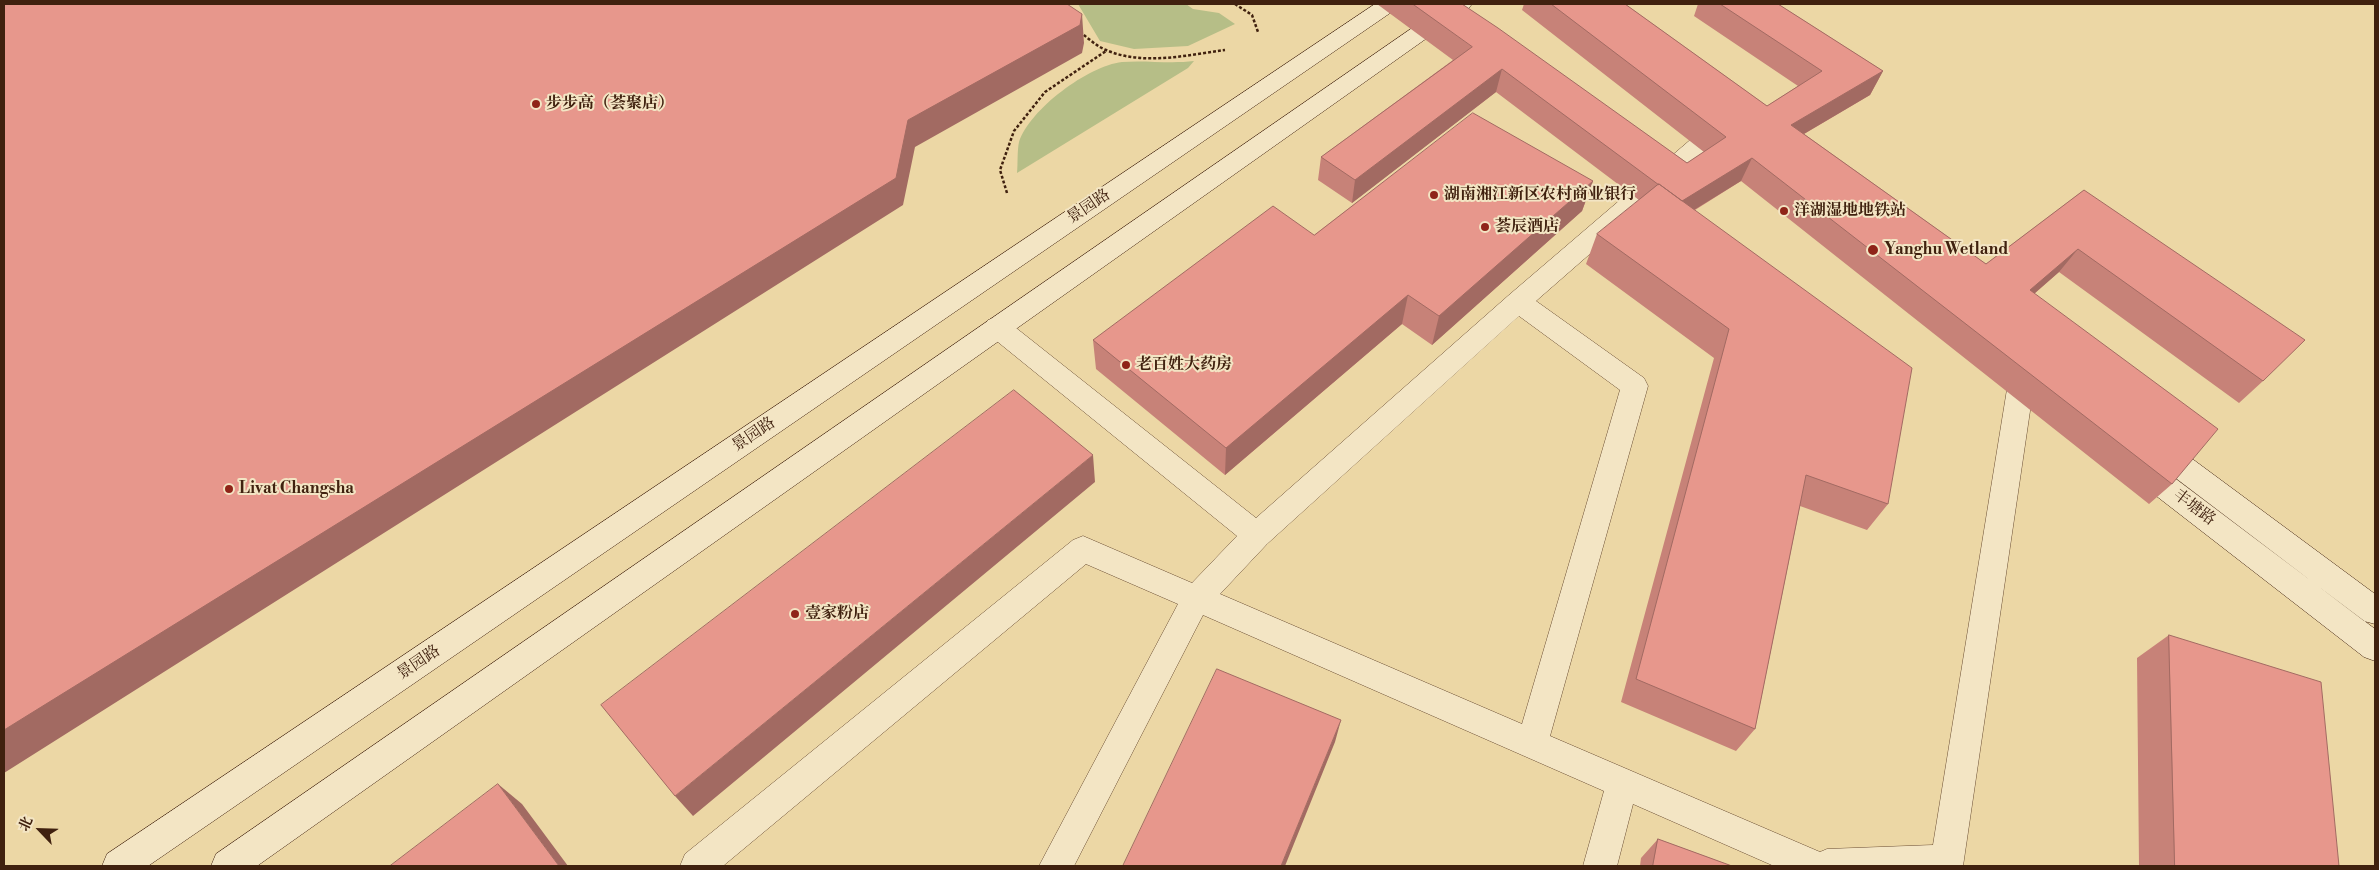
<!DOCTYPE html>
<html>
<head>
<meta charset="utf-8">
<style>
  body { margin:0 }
  #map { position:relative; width:2379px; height:870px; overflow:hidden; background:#ecd7a5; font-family:"Libre Bodoni","Noto Serif SC",serif }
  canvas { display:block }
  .frame { position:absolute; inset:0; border:5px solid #40210f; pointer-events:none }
  .north { position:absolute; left:15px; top:805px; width:50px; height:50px; -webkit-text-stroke:4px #f3e5c4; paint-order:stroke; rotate:294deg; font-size:14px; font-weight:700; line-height:20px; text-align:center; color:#40210f }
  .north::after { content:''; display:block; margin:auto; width:18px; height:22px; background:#40210f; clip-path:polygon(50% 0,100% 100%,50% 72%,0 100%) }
</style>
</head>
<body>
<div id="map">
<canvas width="2379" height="870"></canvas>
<div class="frame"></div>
<div class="north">北</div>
</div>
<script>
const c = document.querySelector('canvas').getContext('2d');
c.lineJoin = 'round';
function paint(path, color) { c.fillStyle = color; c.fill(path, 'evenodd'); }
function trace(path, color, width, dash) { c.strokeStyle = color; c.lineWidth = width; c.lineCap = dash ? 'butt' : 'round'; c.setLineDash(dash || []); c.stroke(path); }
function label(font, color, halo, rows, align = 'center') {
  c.font = font + ' "Libre Bodoni","Noto Serif SC",serif'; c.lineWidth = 4; c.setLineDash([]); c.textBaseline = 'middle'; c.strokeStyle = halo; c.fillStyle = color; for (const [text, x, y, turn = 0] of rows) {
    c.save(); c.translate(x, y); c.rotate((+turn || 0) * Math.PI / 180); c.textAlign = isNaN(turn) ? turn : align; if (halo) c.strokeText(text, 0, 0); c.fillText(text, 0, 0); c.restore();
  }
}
paint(new Path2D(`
  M1078,4H1186L1193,9L1219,13L1235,24L1188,46L1134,49L1100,41Z
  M1194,61L1188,68L1017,173C1018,164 1017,151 1019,142C1030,109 1088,66 1122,62C1145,60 1170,64 1194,61Z`), '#b6be87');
const minor = new Path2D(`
  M1711,127L1719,129L1723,135L1719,141L1536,301L1644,378L1648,386L1550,736L1820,852L1827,849L1933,845L2009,377L2013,370L2022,366L2031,370L2035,377L1963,866H1774L1633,804L1617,866H1583L1604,791L1203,615L1074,866H1039L1178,604L1086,564L723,866H680L685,854L1073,540L1083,536L1192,583L1237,536L988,334L984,327L988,320L997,317L1006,320L1256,518L1509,295L1703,129ZM1519,316L1620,390L1522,724L1220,594L1267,544Z`);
const secondary = new Path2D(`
  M1375,4H1400L1396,9L148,866H102L107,854Z
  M1447,4H1472L1468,9L257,866H211L216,854Z
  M2154,435L2164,438L2375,594V624L2364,621L2144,454L2140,446L2144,438Z
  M2138,454L2148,458L2375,629V661L2364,657L2128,474L2124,466L2128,458Z`);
trace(minor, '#6b4e34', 1);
trace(secondary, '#40210f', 1);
trace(new Path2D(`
  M1235,4L1252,15L1258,32
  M1080,32C1088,38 1096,46 1106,50C1143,66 1187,55 1225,50
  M1007,193L1000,170L1014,131L1045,92L1106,51`), '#40210f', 2.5, [3, 2]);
paint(minor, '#f3e5c4');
paint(secondary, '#f3e5c4');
paint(new Path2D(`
  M1377,4H1462L1687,163L1704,152L1522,10L1524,4H1625L1767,106L1798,86L1694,16L1698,4H1778L1883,71L1870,95L1804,134L1986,264L2084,190L2263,381L2239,403L2059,272L2034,294L2172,484L2149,504L1741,181L1695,210L1888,504L1867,530L1800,506L1755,729L1736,751L1621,702L1714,358L1586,264L1597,234L1639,200L1496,92L1352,203L1318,180L1321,157L1453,60Z
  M1593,181L1582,211L1432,345L1402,324L1225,475L1096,369L1093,340L1314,235Z
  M2169,635L2339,866H2139L2137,658Z
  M1658,839L1732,866H1640L1641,858Z`), '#c78278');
paint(new Path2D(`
  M1082,14L1084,43L1082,53L915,147L903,205L4,773V730L908,120Z
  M1502,69L1496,92L1352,203L1355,180Z
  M1883,71L1870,95L1780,148L1791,125Z
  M1752,158L1741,181L1671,224L1681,201Z
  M1593,181L1582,211L1432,345L1439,316Z
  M2078,249L2059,272L2012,313L2030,290Z
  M1408,295L1402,324L1225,475L1226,448Z
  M1093,455L1095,482L693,816L675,796Z
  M1341,720L1335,742L1285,866H1281Z
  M498,784L522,804L568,866H559Z`), '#a26a62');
const building = new Path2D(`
  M4,4H1067L1082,14L1080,25L908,120L896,178L4,730Z
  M1413,4H1462L1498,28L1687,163L1726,137L1551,4H1625L1767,106L1822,71L1720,4H1778L1883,71L1791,125L1986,264L2084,190L2305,340L2263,381L2078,249L2030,290L2218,429L2172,484L1752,158L1682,201L1659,184V185L1502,69L1355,180L1321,157L1472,47Z
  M1473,113L1593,181L1439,316L1408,295L1226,448L1093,340L1273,206L1314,235Z
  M1659,184L1912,368L1888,504L1806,475L1755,729L1636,679L1729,329L1597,234Z
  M1014,390L1093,455L675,796L601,705Z
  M2169,635L2321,682L2339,866H2175Z
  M1217,669L1341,720L1281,866H1123Z
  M498,784L559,866H390Z
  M1658,839L1732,866H1653Z`);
paint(building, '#e7978c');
trace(building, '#a26a62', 1);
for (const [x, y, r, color] of [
  [536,104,5,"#8f2418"],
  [1434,195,5,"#8f2418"],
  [1784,211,5,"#8f2418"],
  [1485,227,5,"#8f2418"],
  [1873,250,6,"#8f2418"],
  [1126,365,5,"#8f2418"],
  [229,489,5,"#8f2418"],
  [795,614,5,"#8f2418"]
]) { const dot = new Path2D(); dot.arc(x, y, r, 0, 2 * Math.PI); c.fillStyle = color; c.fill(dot); trace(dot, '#f3e5c4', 2); }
label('bold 16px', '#40210f', '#f3e5c4', [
  ["步步高（荟聚店）",546,104],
  ["湖南湘江新区农村商业银行",1444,195],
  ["洋湖湿地地铁站",1794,211],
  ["荟辰酒店",1495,227],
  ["Yanghu Wetland",1884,250],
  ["老百姓大药房",1136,365],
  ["Livat Changsha",239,489],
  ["壹家粉店",805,614]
], 'left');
label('16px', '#40210f', '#f3e5c4', [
  ["景园路",1089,207,-34],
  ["景园路",754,435,-34],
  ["丰塘路",2194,508,37],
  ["景园路",419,663,-34]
]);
</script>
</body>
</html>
